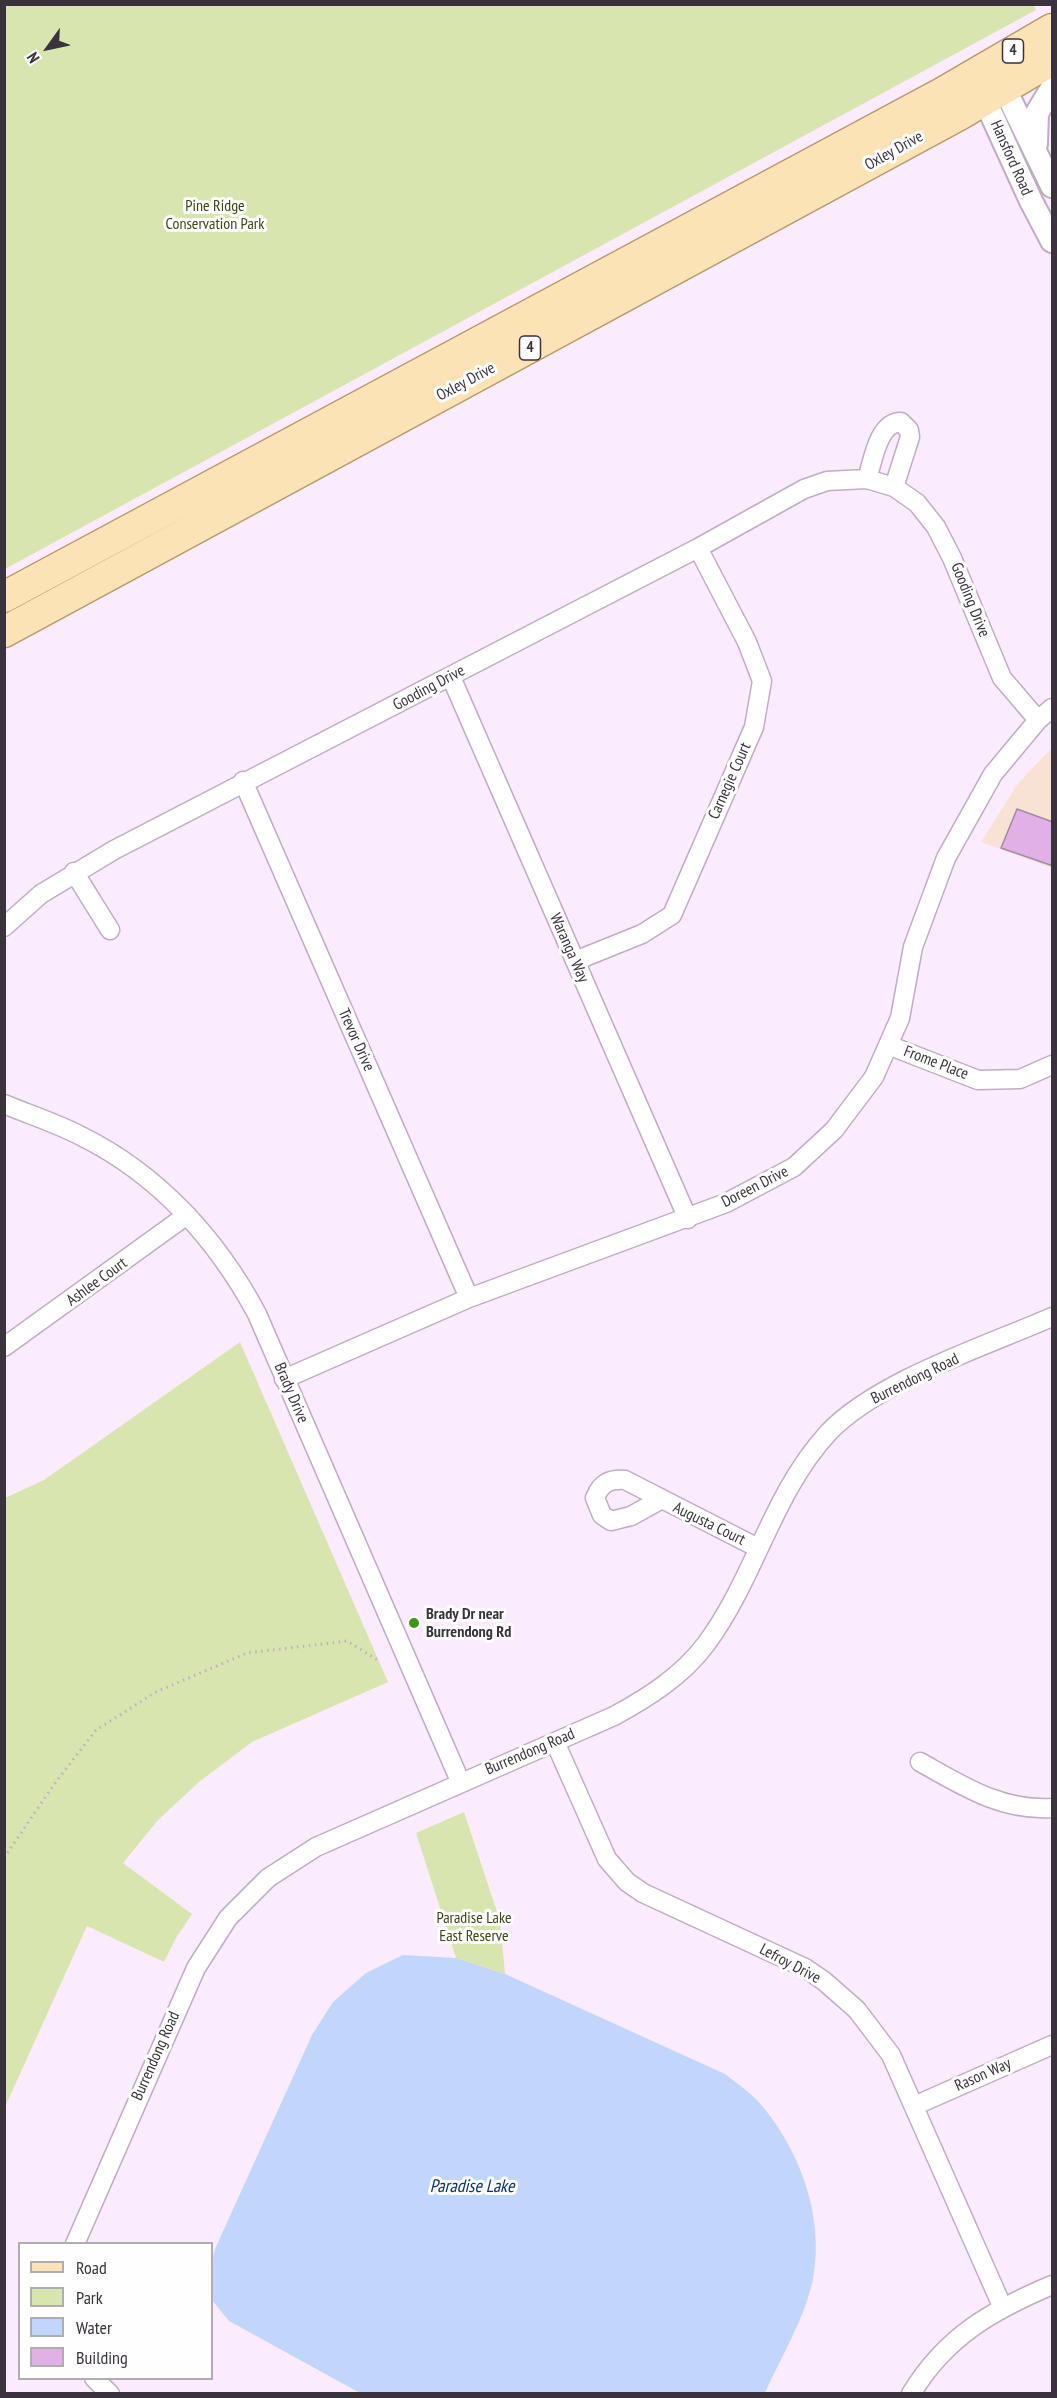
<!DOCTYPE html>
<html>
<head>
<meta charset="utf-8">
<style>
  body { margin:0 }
  #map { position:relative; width:1057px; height:2398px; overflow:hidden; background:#fbebff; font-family:"PT Sans Narrow",sans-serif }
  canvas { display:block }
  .frame { position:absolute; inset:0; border:6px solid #3a333d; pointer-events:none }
  .legend { position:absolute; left:18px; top:2242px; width:195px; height:138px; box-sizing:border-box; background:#fefefe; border:2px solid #b0adb1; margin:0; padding:8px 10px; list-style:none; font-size:18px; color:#3a333d }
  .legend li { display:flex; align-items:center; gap:12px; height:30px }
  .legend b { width:30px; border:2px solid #b0adb1 }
  .north { position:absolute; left:18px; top:18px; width:60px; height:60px; -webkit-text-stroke:4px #fefefe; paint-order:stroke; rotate:237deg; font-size:16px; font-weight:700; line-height:24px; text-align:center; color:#3a333d }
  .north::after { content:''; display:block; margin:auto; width:21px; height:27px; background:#3a333d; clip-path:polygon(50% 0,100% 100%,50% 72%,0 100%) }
</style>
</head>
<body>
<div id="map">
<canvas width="1057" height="2398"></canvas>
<div class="frame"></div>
<ul class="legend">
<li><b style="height:8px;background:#fce3b5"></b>Road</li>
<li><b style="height:16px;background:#d9e5af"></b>Park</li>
<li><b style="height:16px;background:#c0d6fa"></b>Water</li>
<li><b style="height:16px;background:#e1b0e7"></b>Building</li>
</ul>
<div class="north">N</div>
</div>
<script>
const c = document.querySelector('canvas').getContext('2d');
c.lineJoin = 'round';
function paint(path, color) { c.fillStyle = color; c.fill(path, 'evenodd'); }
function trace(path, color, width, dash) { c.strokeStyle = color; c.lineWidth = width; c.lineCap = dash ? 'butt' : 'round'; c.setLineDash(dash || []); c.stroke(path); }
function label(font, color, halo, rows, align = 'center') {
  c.font = font + ' "PT Sans Narrow",sans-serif'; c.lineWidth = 6; c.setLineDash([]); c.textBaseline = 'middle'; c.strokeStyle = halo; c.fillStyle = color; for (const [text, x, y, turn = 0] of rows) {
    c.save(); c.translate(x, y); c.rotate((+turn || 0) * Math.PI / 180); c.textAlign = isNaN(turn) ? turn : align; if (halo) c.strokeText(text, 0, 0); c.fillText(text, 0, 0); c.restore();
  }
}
paint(new Path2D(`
  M1052,748V868L981,842L1019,782Z`), '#f8e2d4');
paint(new Path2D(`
  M5,4H1033L1036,10L5,569Z
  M240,1342L388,1682L252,1742L199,1782L158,1820L123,1863L192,1914L176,1938L164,1962L87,1926L5,2107V1498L44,1480Z
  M464,1812L500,1921L505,1974L456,1958L416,1833Z`), '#d9e5af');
paint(new Path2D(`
  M403,1955L456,1958L505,1974L725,2074C735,2082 747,2090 757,2100C799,2147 825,2216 813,2279C805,2318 781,2357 765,2393H360L229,2321L212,2300V2262L215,2249L312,2035L333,2002L366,1973Z`), '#c0d6fa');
const building = new Path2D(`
  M1017,809L1053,822V866L1001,848Z`);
paint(building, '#e1b0e7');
trace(building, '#9f8ba1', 1.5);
const minor = new Path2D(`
  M867,479C873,461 878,422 901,422L909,430L910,437L894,487
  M451,677L688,1219
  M243,781L469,1298
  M74,872L110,930
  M4,927L41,894L114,850L698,548L804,489L827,481L867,479L894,487L917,503L936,527L952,558L1002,678L1038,720
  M575,961L642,934L672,915L754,727L762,681L747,642L698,548
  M888,1045L978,1080L1020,1079L1052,1065
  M4,1104C30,1115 56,1123 81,1136C158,1174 217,1239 257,1314L460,1781
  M4,1347L187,1215
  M284,1379L469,1298L726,1203L794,1167L834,1130L874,1077L900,1018L913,947L946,858L993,774L1038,720L1052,708
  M660,1500L631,1516L611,1521L602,1515L595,1498C601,1483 609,1479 625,1480L758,1548
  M555,1742L607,1859L627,1882L643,1893L805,1968L824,1981L857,2010L891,2055L1002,2306
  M920,1762C963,1786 1001,1811 1052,1808
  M914,2106L1052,2045
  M75,2244L196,1968L228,1918L268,1878L316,1847L614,1716C649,1697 682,1676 706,1644C755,1578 772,1494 828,1433C877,1381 986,1346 1052,1317
  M94,2378L110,2394
  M911,2394C946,2336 993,2310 1052,2285`);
const tertiary = new Path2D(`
  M998,75L1052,186
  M978,85L1031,201L1052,241
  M1036,144L1037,113L1052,88`);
const primary = new Path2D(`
  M4,597L942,93L1052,29
  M4,632L959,115L1052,60`);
trace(minor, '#c0adc5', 21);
trace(tertiary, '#c0adc5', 26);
trace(primary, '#b7996a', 33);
trace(new Path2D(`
  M4,1858L55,1783L96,1730L156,1692L247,1653L347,1641L379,1661`), '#beb1c2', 3, [1.5, 4.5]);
trace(minor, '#fff', 18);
trace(tertiary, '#fff', 22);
trace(primary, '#fce3b5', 30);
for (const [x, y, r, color] of [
  [414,1623,6,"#3b9817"]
]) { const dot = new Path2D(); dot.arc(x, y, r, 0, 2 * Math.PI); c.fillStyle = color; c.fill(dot); trace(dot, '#fefefe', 2); }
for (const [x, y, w] of [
  [1013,51,21],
  [530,348,21]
]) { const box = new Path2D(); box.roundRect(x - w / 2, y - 12, w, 24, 4.5); c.fillStyle = '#fefefe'; c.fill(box); trace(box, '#3a333d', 1.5); }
label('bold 15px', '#3a333d', null, [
  ["4",1013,51],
  ["4",530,348]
]);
label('16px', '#3a333d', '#fefefe', [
  ["Oxley Drive",894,151,-29],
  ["Hansford Road",1011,158,66],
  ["Oxley Drive",466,382,-28],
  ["Gooding Drive",970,600,68],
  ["Gooding Drive",429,688,-28],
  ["Carnegie Court",730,781,-66],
  ["Waranga Way",569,948,66],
  ["Trevor Drive",356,1040,66],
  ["Frome Place",936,1063,21],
  ["Doreen Drive",755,1187,-27],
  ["Ashlee Court",97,1282,-36],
  ["Burrendong Road",915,1379,-26],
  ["Brady Drive",291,1393,67],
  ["Augusta Court",709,1524,26],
  ["Burrendong Road",530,1752,-23],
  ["Lefroy Drive",790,1964,28],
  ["Burrendong Road",156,2056,-66],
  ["Rason Way",983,2075,-24]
]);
label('16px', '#3d4512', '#fefefe', [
  ["Pine Ridge",215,206],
  ["Conservation Park",215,224],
  ["Paradise Lake",474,1918],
  ["East Reserve",474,1936]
]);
label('bold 16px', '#3a333d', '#fefefe', [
  ["Brady Dr near",426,1614],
  ["Burrendong Rd",426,1632]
], 'left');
label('italic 18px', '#093475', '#fefefe', [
  ["Paradise Lake",472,2187]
]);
</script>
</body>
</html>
